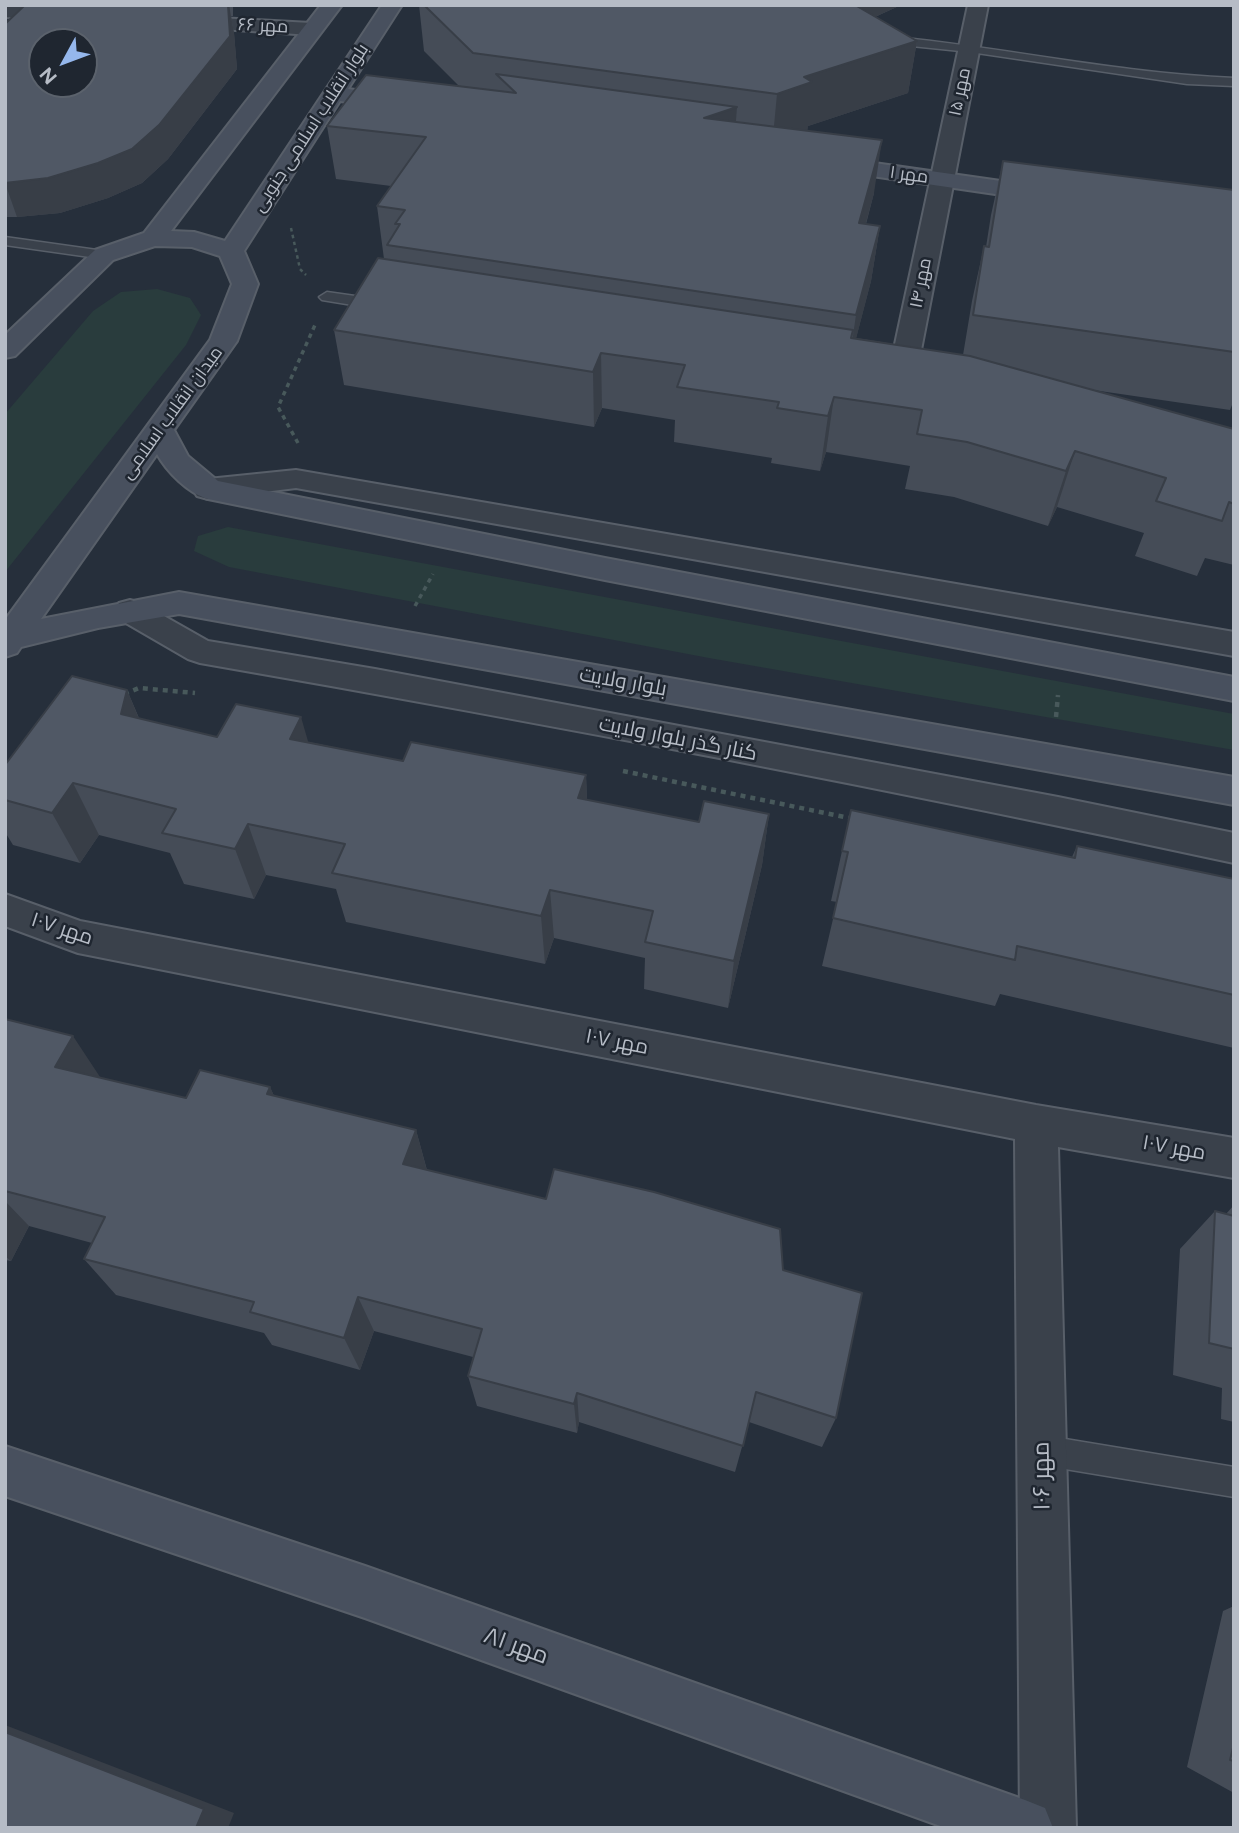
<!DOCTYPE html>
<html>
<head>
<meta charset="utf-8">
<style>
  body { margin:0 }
  #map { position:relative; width:1239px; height:1833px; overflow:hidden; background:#262f3b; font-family:Figtree,sans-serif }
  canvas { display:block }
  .frame { position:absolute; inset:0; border:7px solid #b6bcc6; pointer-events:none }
  .north { position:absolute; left:28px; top:28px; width:70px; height:70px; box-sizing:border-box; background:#1f2630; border:2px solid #5b626c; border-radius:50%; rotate:229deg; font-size:19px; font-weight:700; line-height:28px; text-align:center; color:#b6bcc6 }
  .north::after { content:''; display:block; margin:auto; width:24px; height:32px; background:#95b7ec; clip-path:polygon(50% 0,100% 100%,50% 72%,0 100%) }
</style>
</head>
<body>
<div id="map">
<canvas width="1239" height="1833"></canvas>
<div class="frame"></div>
<div class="north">N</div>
</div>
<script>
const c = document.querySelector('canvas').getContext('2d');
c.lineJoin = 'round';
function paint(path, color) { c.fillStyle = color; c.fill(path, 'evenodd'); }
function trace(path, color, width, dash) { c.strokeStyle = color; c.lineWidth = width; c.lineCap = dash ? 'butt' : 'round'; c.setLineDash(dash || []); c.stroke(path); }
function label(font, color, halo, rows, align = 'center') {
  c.font = font + ' Figtree,Cairo,sans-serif'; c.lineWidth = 5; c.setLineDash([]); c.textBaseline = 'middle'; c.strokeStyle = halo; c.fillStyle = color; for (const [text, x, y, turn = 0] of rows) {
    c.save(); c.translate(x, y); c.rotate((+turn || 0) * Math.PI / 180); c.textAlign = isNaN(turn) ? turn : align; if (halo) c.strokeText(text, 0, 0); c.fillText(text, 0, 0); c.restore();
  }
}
paint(new Path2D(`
  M157,289L190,298L201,315L186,345L5,572V414L93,311L121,292Z
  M228,527L1234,714V750L709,658L229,567L194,551L198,536Z`), '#293c3d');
const lane = new Path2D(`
  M886,36C1002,47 1117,73 1234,78V86L1187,84L970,52L882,43L880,40Z
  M5,237L104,251L111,255L104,259L5,245Z
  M327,292L383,300L391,305L383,310L322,300L319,297Z
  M1041,1435L1234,1467V1497L1041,1465L1031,1460L1026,1450L1031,1440Z`);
const street = new Path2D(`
  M5,5L70,9L77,11L80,15L77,19L70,21L5,17Z
  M968,5H988L914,386L910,392L900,394L890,392L886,386Z
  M182,16L311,23L318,25L321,29L318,33L311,35L175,26L172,22L175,18Z
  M296,470L1234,632V656L296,488L208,499L197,496L193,489L197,482L208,479Z
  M130,600L141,603L208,641L375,669L1058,797L1234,833V863C891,789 546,723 200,663L188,659L119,619L114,611L119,603Z
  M5,894L80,921L1036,1105L1234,1138V1178L1058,1147L1076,1828H1020L1015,1139L78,953L5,926Z`);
const secondary = new Path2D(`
  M321,5H342L171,231L194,232L225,241L382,5H402L348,89L402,96L410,98L413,103L410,108L402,110L340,101L244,251L258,284L237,341L174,430L188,456L218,481L605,558L1234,677V701L605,580L208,499C188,493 167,472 157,454L41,619L179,592L1234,777V805L179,614L98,628L21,647L17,653L5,657V620L210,340L232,284L220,256L192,247L155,246L113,260L15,356L5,358V335L95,250L144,233Z
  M825,156L1050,188L1059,190L1062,195L1059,200L1050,202L817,168L813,163L817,158Z
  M5,1446L365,1566L1025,1800L1045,1808L1053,1828H946L365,1618L5,1496Z`);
trace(lane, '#585f69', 3);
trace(street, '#585f69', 4);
trace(secondary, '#585f69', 4);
trace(new Path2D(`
  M291,228L300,269L306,275`), '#48595b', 2.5, [3.5, 3.5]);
trace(new Path2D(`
  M298,443L278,407L315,325
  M415,606L433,574`), '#48595b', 3.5, [4.5, 4.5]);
trace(new Path2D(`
  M124,694L139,688L195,693
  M1056,717L1058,695
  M623,771L854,819`), '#48595b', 4.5, [5, 5]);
paint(lane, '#3a414b');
paint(street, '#3a414b');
paint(secondary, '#48505e');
paint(new Path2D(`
  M25,5H233V16H231L234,33L237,69L168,159L142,183L108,198L60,213L17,217H5V24Z
  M419,5H901L875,17L917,41L908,93L808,126L807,130L874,193L866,224L880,226L871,281L856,338L963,355L972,301L984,246L986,247L991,215L1003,161L1234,190V400L1230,410L1093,390L1234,429V565L1205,558L1197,576L1135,556L1144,533L1057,507L1048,526L954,497L905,489L910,466L826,452L820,471L771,463L772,458L674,442L675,420L602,408L594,427L344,385L334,330L384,259L377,206L391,186L336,179L327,126L459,86L424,51Z
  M127,690L139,718L217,737L309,742L403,761L586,775L587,800L699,822L769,814L762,865L728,1008L644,989L645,958L554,938L545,964L346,922L336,889L266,875L254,899L184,884L170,853L99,835L80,863L13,845L5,832V765Z
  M851,810L1072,857L1077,846L1234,879V1048L1000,994L995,1006L822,966L837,902L831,901Z
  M5,1019L100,1078L186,1098L270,1087L274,1096L416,1130L427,1170L783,1270L836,1418L822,1447L749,1422L735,1472L579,1422L577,1433L477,1406L468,1376L473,1357L374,1331L360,1370L272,1345L264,1333L116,1295L84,1259L92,1243L29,1226L11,1261L5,1260Z
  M1234,1205V1422L1221,1419L1222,1388L1173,1375L1180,1249L1215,1211L1226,1214Z
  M1234,1606V1793L1187,1767L1223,1611Z`), '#454c57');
paint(new Path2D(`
  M229,5L234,33L237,69L168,159L142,183L108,198L60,213L17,217L5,183Z
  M849,5H901L846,30Z
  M917,41L908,93L808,126L807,135L772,147L777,94L804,77Z
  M737,107L733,160L704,118Z
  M882,140L874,193L851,278L859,223Z
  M880,226L871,281L848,370L856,315Z
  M601,353L602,408L594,427L593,372Z
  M834,397L826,452L820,471L828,416Z
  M1075,451L1057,507L1048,526L1066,471Z
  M127,690L149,743L121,714Z
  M301,717L316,769L290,739Z
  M586,775L588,826L578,798Z
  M73,783L99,835L80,863L52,813Z
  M769,814L762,865L728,1008L734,961Z
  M248,824L266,875L254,899L235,849Z
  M550,890L554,938L545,964L541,916Z
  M73,1036L102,1080L55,1067Z
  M270,1087L289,1130L267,1094Z
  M416,1130L427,1171L403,1164Z
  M5,1201L29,1226L11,1261L5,1256Z
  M358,1297L374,1331L360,1370L344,1338Z
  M577,1393L579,1422L577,1433L574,1404Z
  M5,1725L234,1813L228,1828H196L5,1732Z`), '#383e47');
const building = new Path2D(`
  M25,5H228L230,36L159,125L132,149L98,163L48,178L5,183V24ZM42,42H84V84H42Z
  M424,5H855L917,41L804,77L812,82L777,94L473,53Z
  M496,74L737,107L704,118L882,140L859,223L880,226L856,315L387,245L400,224H395L405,210L377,206L426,137L327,126L366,75L516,93Z
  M1003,161L1234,190V352L973,315L984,246L989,247Z
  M378,258L853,330L851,338L970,356L1234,429V504L1229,502L1222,521L1156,501L1166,478L1075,451L1066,471L967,442L917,434L922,410L834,397L828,416L777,408L779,402L677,387L685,365L601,353L593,372L334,330Z
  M72,676L127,690L121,714L217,737L236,704L301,717L290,739L403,761L411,742L586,775L578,798L699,822L704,801L769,814L734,961L645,942L653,911L550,890L541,916L332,873L345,844L248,824L235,849L162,833L176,809L73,783L52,813L5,800V765Z
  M851,810L1075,858L1077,846L1234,879V995L1017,946L1015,960L833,918L848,852L842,851Z
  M5,1019L73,1036L55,1067L186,1098L200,1070L270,1087L267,1094L416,1130L403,1164L546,1199L554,1169L654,1192L780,1229L783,1270L862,1293L836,1418L756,1392L743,1446L577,1393L574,1404L468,1376L482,1329L358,1297L344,1338L250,1312L254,1302L84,1259L105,1217L5,1191Z
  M1215,1211L1234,1216V1349L1209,1343Z
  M5,1732L204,1809L196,1828H5Z
  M1234,1744V1761L1230,1760Z`);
paint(building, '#505865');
trace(building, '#383e47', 2);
label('18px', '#b6bcc6', '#1f2630', [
  ["مهر ۶۶",263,26,3],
  ["مهر ۱۵",960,92,-78],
  ["بلوار انقلاب اسلامی جنوبی",311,128,-57],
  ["مهر ۱",909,175,8],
  ["مهر ۱۴",921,283,-79],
  ["میدان انقلاب اسلامی",172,413,-54]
]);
label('21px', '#b6bcc6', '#1f2630', [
  ["بلوار ولایت",623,682,10],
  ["کنار گذر بلوار ولایت",678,739,11],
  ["مهر ۱۰۷",62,929,18],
  ["مهر ۱۰۷",617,1042,11],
  ["مهر ۱۰۷",1174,1148,10]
]);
label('24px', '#b6bcc6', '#1f2630', [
  ["مهر ۱۰۶",1042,1476,-91],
  ["مهر ۸۱",516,1646,20]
]);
</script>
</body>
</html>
